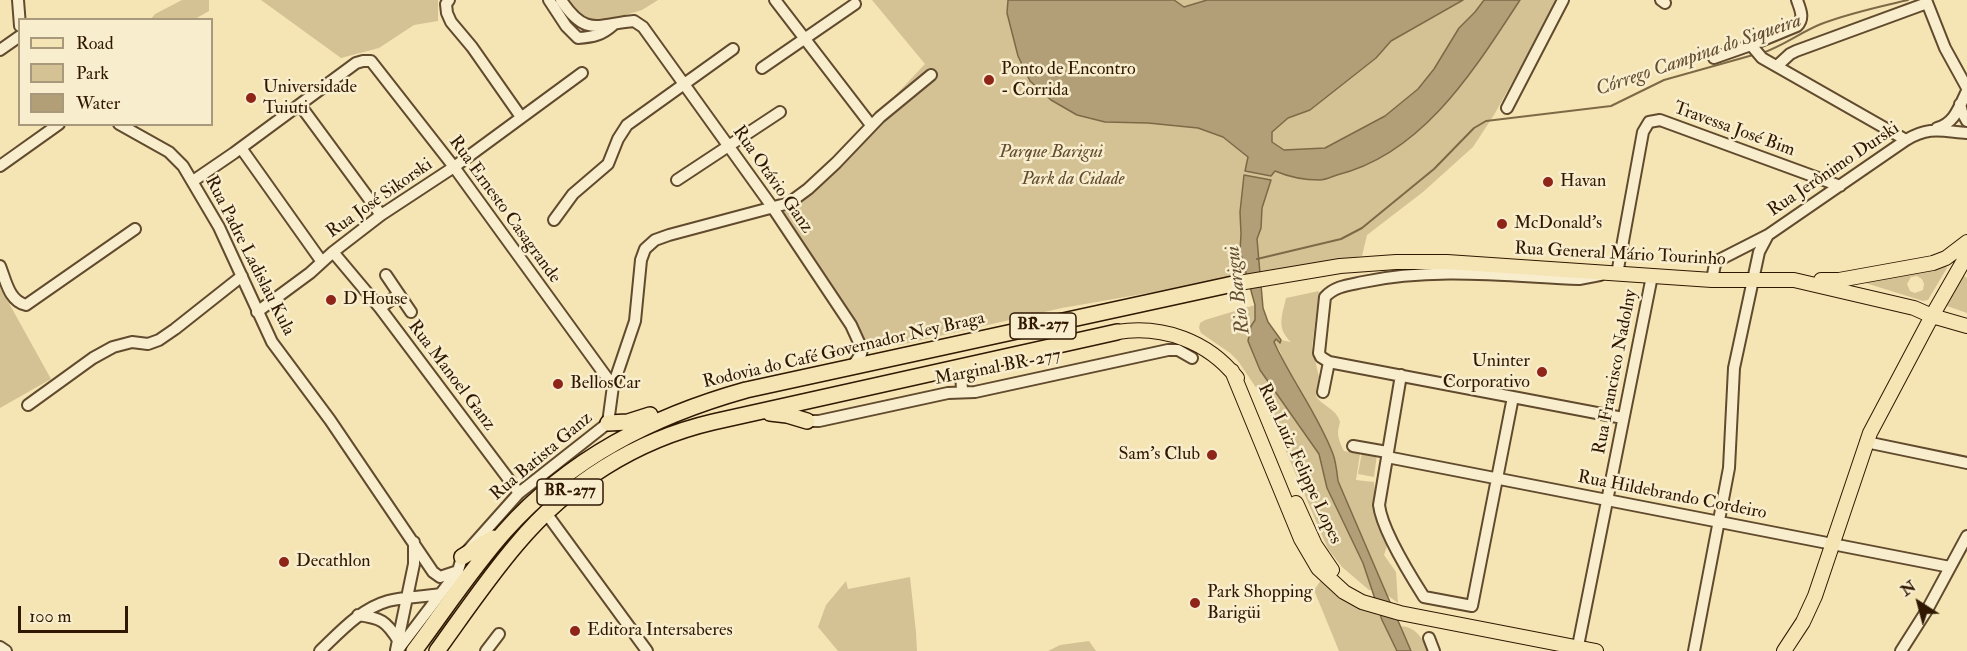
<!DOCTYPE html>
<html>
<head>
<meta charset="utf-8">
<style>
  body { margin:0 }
  #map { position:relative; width:1967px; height:651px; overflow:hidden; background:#f5e5b4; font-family:"IM FELL Double Pica",serif }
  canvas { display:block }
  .legend { position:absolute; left:18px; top:18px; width:195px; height:108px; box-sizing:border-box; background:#f8eece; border:2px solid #a8987c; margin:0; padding:8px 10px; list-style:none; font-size:18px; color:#301700 }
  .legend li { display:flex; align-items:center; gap:12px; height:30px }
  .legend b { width:30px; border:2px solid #a8987c }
  .north { position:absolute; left:1889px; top:573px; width:60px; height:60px; -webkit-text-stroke:4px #f8eece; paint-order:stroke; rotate:324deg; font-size:16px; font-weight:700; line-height:24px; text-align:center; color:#301700 }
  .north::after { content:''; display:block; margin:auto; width:21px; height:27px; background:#301700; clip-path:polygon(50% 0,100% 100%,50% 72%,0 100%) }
  .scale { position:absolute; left:18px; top:606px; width:110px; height:27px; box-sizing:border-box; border:3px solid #301700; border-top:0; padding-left:8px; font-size:18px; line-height:21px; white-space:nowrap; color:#301700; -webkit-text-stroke:4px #f8eece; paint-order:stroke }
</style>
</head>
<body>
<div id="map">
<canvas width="1967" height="651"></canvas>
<ul class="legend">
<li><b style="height:8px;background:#f5e5b4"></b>Road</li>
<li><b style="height:16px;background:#d4c295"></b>Park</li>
<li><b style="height:16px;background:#b29f77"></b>Water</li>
</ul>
<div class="north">N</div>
<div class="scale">100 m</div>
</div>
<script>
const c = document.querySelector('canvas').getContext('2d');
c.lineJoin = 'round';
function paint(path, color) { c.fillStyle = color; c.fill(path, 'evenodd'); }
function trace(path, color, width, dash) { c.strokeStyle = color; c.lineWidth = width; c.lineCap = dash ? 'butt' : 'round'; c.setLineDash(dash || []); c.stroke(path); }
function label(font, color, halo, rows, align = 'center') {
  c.font = font + ' "IM FELL Double Pica",serif'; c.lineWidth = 5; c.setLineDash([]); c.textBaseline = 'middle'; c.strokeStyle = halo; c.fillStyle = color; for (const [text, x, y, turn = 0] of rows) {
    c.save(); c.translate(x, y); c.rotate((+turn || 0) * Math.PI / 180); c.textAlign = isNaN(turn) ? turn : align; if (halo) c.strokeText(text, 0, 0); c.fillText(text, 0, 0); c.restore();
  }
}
paint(new Path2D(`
  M182,0H209V11L195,19H151L155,14Z
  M261,0H438V21L414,25L379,48L341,58Z
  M568,0H658L642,10L608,20L583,18Z
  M872,0H1558L1494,115L1473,147L1423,192L1367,235L1362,256L1062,308L900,345L865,342L782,215L925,64Z
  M1945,264L1947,268L1928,300L1923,301L1859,281ZM1917,276L1922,279L1924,284L1923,290L1915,293L1910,291L1907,284L1911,277Z
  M1963,275L1967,278V313L1947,306Z
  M0,287L51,379L0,408Z
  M1319,291L1312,347L1320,381L1316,396C1322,406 1337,409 1340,422C1340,423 1338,430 1338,432C1338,439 1341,445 1344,451L1360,454L1356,480L1374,482L1377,513L1389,540L1384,555L1396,572L1398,603L1387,595L1338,481L1334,455L1315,417L1287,370L1280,351L1274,342L1276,339L1280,343L1281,340L1291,342C1276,328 1282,316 1286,298Z
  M1255,305V320L1251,326L1248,341L1260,370L1319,454L1327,488L1363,563L1373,590H1369L1342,567L1328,549L1263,398L1238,361L1230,353L1201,333L1199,328L1200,323L1205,320Z
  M1362,452L1377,454L1374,477L1358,474Z
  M910,577L916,632L917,651H838L818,627L826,605L846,581L848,589Z
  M1322,579L1352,603L1380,616L1397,651H1339L1314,590Z
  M1399,626C1415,626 1422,637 1428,651H1411Z
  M1089,641L1096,651H1048L1060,645Z`), '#d4c295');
const water = new Path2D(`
  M1008,0H1174L1184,7L1207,0H1463L1391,41L1376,58L1310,110L1288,118L1272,132V142L1284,150L1325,148L1385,116L1418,89L1434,69L1459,28L1475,12L1484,0H1520C1474,70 1423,154 1337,175C1331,177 1325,180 1320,180C1305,180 1289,177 1275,171L1271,176L1245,171L1248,157L1223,137L1198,128L1148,123L1105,122L1077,115L1051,100L1030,81L1018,56L1007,13Z
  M1244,175L1271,180L1262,208L1261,228L1257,239L1263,308L1268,322L1281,340L1280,343L1276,339L1274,342C1291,380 1318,414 1333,454C1336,462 1337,473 1338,481L1411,651H1397L1382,620L1363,563L1327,488L1319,454L1260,370L1248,341L1251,326L1255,320V305L1240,251L1241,234L1240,212Z`);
paint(water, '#b29f77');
trace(water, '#7e6947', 1.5);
trace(new Path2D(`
  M1762,53C1783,46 1801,32 1821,24C1849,13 1878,7 1908,0
  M1257,259L1341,239L1362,228L1434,169L1474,128L1486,121L1611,106L1664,80L1753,55`), '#7e6947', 2);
const minor = new Path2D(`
  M18,0L20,26
  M449,0L446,4L447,13L451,22L472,47L521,117
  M549,0L566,26L578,38C593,37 602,35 613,25
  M561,0C586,38 598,24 634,21L643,27L773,208L851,325L862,349L861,354L852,367
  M775,0L871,125
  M1661,0L1665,3
  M1926,0L1945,48L1967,88
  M1751,45L1762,58L1906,140
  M0,50L20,36
  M1714,58L1751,45L1797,26C1805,18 1800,9 1797,0
  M1777,66L1790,54L1796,51L1927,3
  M762,68L855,4
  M1960,104L1962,112L1967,121
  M300,105L381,215
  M1507,108L1563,0
  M119,124L169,152L183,166L219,227L272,342L330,420L433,572L440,577L458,571
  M1937,128C1955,123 1959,107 1967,91
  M241,148L322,262
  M0,166L59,124
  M677,180L780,112
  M193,181L234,153L356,63L363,61H371L454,167L613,386
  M554,220L573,194L608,164L618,139L627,125L733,49
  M333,252L380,308L519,493
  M0,266C6,281 9,301 26,305L135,229
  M1617,274L1643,132L1649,122L1660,120L1840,186
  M386,275L411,312
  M1600,275L1579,279C1507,276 1434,267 1363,282C1349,285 1335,286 1325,297L1319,353L1321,357L1329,362L1623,418
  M1712,280L1715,264L1719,260L1768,235
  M380,308L399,294
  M257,312L310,273L333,252L381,215L454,167L582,73
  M961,367L962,392
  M1401,375L1379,505C1382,530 1410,575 1424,597L1472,606L1513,397
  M1323,392L1329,362
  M28,405L93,358L113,347L132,342L148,344L159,340L175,329L242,276
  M807,421H819L948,393L975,392L1168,350H1178L1192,358
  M1866,442L1967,463
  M1353,446L1387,452
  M1387,457L1950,567
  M546,513L647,651
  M358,615C381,618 386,621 398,640
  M1429,638L1434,651
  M0,647L6,651
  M396,650L414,564V542
  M320,651C340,632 360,609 388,601C404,597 423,597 440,594
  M397,651L458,571L462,557L519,493L608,423L613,386L635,321L641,260L645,249L655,240L669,235L789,203L808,189L836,163L880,117L931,75
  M486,651L499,634
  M1577,651L1652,276
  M1694,651L1729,468L1734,368L1759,252L1768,235L1906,140C1929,126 1941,131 1967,133
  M1901,651L1927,610L1967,536`);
const major = new Path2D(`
  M1821,280H1839L1933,263L1946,258L1967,242
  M1233,284L1340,266L1396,262H1447L1712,280H1794L1914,308L1932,316L1967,326
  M1117,332C1163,325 1208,341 1237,378
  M1232,371L1301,539L1318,568L1344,592L1362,602L1400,613L1596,651
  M1296,503L1315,545L1332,570
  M1784,651L1803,622L1815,596L1870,433L1932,316L1967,255`);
const highway = new Path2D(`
  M770,413L787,415L807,421
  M608,423L628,422L650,415
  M462,557L493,538
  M414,651C444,611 472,568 505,531C570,458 653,416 746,390L1233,284
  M437,651C463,615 488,578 517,544C568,483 636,440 713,422L1117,332`);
trace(minor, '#614a2d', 14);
trace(major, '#301700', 16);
trace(highway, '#301700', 18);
trace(minor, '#f8eece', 10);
trace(major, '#f5e5b4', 14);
trace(highway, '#f5e5b4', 15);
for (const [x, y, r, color] of [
  [989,80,6,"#8f2418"],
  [251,98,6,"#8f2418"],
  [1548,182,6,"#8f2418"],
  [1502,224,6,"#8f2418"],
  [331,300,6,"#8f2418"],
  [1542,372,6,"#8f2418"],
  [558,384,6,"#8f2418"],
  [1212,455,6,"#8f2418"],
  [284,562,6,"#8f2418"],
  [1195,603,6,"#8f2418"],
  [575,631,6,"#8f2418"]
]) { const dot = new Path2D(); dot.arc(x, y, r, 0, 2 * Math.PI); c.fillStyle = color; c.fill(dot); trace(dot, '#f8eece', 2); }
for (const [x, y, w] of [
  [1043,326,66],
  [570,492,66]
]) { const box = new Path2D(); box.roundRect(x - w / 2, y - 13, w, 26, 4.5); c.fillStyle = '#f8eece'; c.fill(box); trace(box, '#301700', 1.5); }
label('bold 16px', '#301700', null, [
  ["BR-277",1043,326],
  ["BR-277",570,492]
]);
label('18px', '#301700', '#f8eece', [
  ["Ponto de Encontro",1001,70],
  ["- Corrida",1001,91],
  ["Universidade",263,88],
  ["Tuiuti",263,109],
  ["Havan",1560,182],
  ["McDonald's",1514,224],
  ["D House",343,300],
  ["Uninter",1530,362,"right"],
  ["Corporativo",1530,383,"right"],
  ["BellosCar",570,384],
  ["Sam's Club",1200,455,"right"],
  ["Decathlon",296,562],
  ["Park Shopping",1207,593],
  ["Barigüi",1207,614],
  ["Editora Intersaberes",587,631]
], 'left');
label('18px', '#301700', '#f8eece', [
  ["Travessa José Bim",1734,130,20],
  ["Rua Jerônimo Durski",1834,170,-34],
  ["Rua Otávio Ganz",772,180,55],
  ["Rua José Sikorski",380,199,-35],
  ["Rua Ernesto Casagrande",504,210,54],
  ["Rua General Mário Tourinho",1620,255,3],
  ["Rua Padre Ladislau Kula",249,256,63],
  ["Rodovia do Café Governador Ney Braga",844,351,-13],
  ["Marginal BR-277",998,368,-11],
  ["Rua Francisco Nadolny",1616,372,-79],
  ["Rua Manoel Ganz",451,376,53],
  ["Rua Batista Ganz",542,457,-40],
  ["Rua Luiz Felippe Lopes",1299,464,65],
  ["Rua Hildebrando Cordeiro",1672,496,11]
]);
label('italic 18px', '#614a2d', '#f8eece', [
  ["Parque Barigui",1051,153],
  ["Park da Cidade",1073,180]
]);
label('italic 20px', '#644d30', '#f8eece', [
  ["Córrego Campina do Siqueira",1699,56,-19],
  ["Rio Barigui",1239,290,-97]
]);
</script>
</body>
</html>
